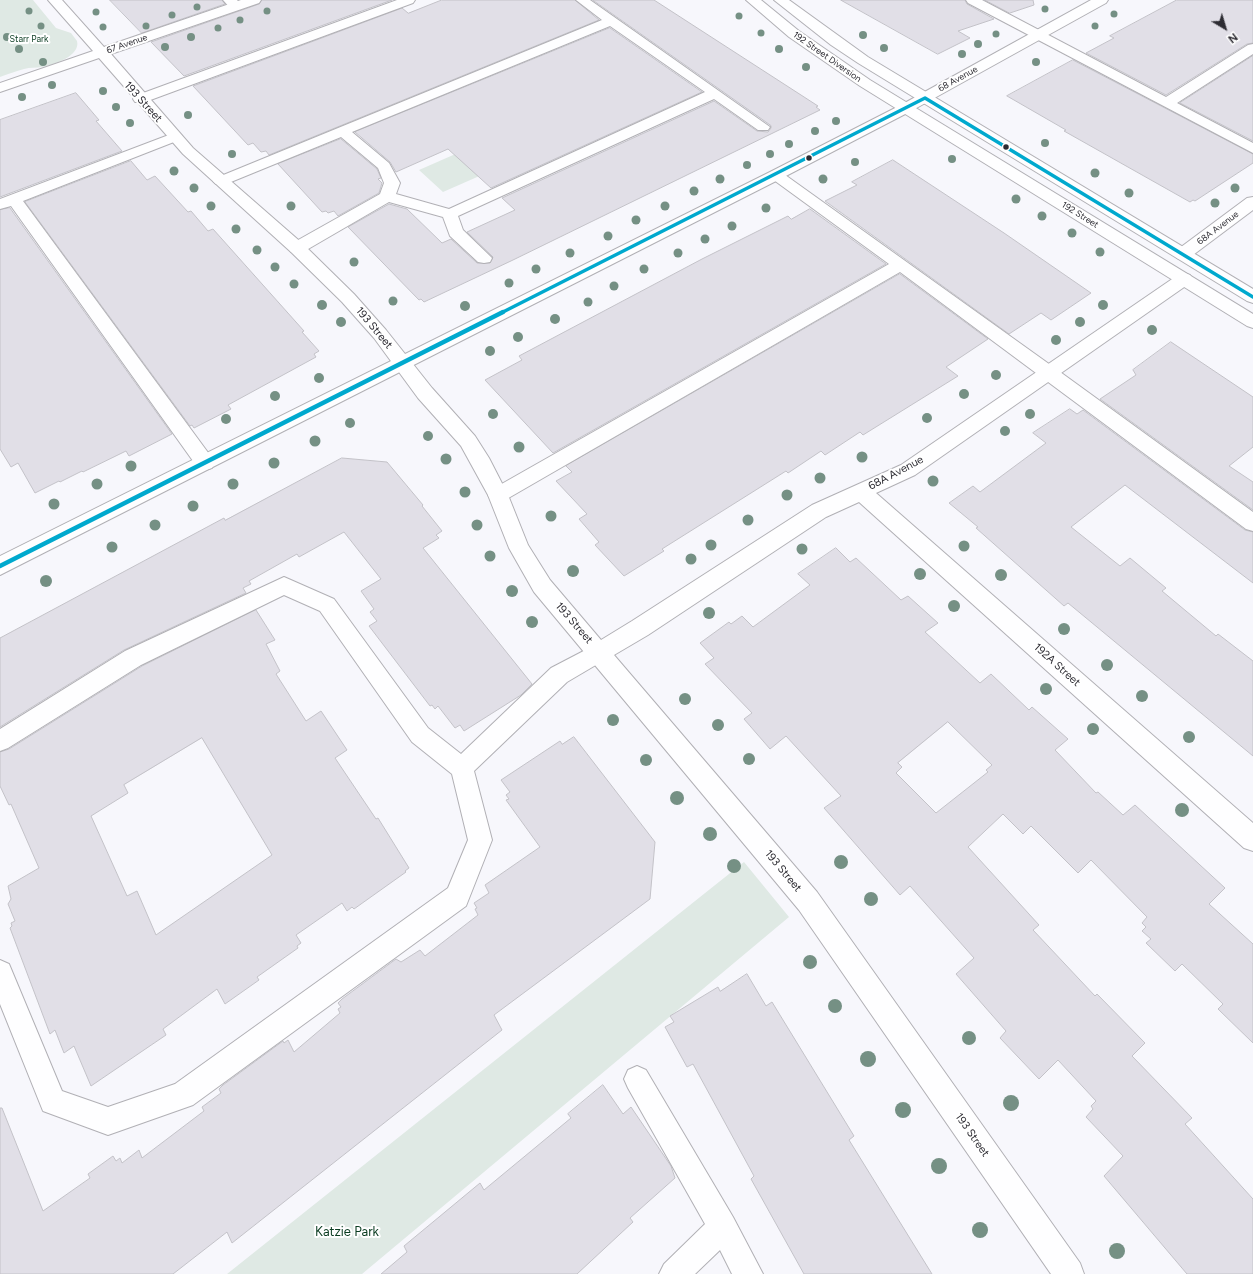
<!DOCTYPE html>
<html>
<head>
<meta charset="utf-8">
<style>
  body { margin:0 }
  #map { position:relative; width:1253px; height:1274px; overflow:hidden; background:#f7f7fc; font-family:Figtree,sans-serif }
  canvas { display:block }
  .north { position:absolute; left:1205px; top:8px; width:40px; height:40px; -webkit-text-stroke:3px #fff; paint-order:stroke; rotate:142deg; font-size:11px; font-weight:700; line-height:16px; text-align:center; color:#2d2c33 }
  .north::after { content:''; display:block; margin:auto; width:14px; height:18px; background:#2d2c33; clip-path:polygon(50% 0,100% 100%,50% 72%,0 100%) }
</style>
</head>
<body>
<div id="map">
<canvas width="1253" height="1274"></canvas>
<div class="north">N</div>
</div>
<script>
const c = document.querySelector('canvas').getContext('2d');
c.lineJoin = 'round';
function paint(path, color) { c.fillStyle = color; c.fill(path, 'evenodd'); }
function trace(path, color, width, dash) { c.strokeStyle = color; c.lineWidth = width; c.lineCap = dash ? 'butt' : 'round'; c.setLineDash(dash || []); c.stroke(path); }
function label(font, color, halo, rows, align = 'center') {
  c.font = font + ' Figtree,sans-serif'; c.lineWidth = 4; c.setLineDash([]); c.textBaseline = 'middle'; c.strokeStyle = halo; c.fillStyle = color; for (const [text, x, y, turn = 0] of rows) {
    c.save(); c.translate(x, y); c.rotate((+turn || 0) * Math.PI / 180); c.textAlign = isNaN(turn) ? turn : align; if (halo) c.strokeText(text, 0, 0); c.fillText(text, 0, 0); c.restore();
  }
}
paint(new Path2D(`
  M0,0H33L56,28L71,33L77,41C81,56 53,65 42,67C36,68 30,67 24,69C16,71 8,74 0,77Z
  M460,152L484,174L443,192L419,170Z
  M744,862L789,917L362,1274H227Z`), '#dfe9e4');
const building = new Path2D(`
  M110,0H222L225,4L142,33Z
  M262,0H392L184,76L151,42L259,4Z
  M442,0H575L599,20L269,155L266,151L261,152L253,143L248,145L193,86L402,8L408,13Z
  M593,0H654L818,106L816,107L820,110L513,260L424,302L421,299L419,300L348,227L389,204L407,209L442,243L451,239L477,263H490L493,257L467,232L515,210L502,198L714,101L757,131L768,132L771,128V126Z
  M841,0H965L967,4L994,19L958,31L970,38L938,54Z
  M985,0H1033L1034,5L1010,13Z
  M1177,0H1253V43L1247,44L1166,95L1086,53L1114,38L1110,36Z
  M610,28L702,92L491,188L448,149L396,172L390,162L355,132Z
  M1253,56V141L1180,103Z
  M1073,60L1253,154V163L1195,201L1193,200L1190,202L1064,131L1066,130L1007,96Z
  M76,93L99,120L96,121L122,151L0,197V120Z
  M341,139L377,169L381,178L378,179L382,183L379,193L338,216L334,211L328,213L326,211L322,212L278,164Z
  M893,160L1004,233L1091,293L1051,320L1041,313L1009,334L825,201L857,185L852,182Z
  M131,161L147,180L155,176L188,212L191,211L208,231L213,229L304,331L302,332L319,351L314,354L316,357L228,405L231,409L194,428L192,425L190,426L25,202Z
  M10,208L172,434L129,456L126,451L83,472L82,471L60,482L59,481L35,493L18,463L11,467L0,449V210Z
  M810,209L886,264L553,453L485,380L522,360L519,356L702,259L788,216L791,219Z
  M900,274L988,339L946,367L958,376L863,435L860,432L825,455L821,451L788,473L786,471L662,549L664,551L624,576L595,545L599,542L579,519L587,514L556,481L572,472L566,466Z
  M1171,342L1253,397V447L1229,466L1253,482V510L1100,399L1136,375L1133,370Z
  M1070,409L1077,414L1083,410L1245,530L1253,532V583L1125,485L1071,527L1120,566L1130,558L1166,588L1162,591L1216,636L1218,634L1253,661V756L1068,603L1064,606L976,528L978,527L949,503L973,486L980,492L1046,443L1033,433Z
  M342,458L387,462L423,505L422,506L442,531L436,535L439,538L423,548L532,684L521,695L464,731L460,725L455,728L438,706L435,709L432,705L430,706L369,626L377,621L370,612L374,609L361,591L381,579L344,532L299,557L297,554L249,581L251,584L243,588L246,593L124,650L0,727V638L224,518L225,520Z
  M836,548L850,562L856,558L901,600L908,596L938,623L925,632L980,683L991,674L1029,710L1032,707L1068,739L1055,750L1096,793L1098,792L1123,815L1135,805L1225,888L1209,904L1253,944V1043L1218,1009L1223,1004L1182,964L1175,971L1146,943L1151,939L1142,931L1146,927L1142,923L1147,917L1091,860L1078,873L1031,826L1023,834L1003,814L968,847L1039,925L1033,930L1095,996L1097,994L1145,1043L1132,1056L1192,1118L1185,1124L1253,1199V1274H1187L1104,1176L1123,1156L1086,1117L1093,1109L1091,1106L1096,1101L1058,1060L1039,1079L1000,1038L1006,1031L956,974L974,958L910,886L900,895L824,808L841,796L786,736L770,749L744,719L752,713L705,664L714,658L700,643L729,622L731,624L742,616L753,627L810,585L798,574ZM948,722L992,765L986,770L988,772L936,813L896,773L902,767L898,763Z
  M256,610L275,640L266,644L280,671L276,674L306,721L321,711L347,750L335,758L376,819L378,818L409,868L405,871L406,872L354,909L352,907L347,911L342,903L296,935L301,943L297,946L298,948L257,977L259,980L225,1004L217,989L163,1029L166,1035L91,1086L74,1046L64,1053L55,1030L50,1034L10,928L12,926L11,923L15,921L8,904L11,899L8,886L39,868L11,804L9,805L0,786V752L9,749L142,666ZM202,738L272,855L156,935L137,891L127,896L91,816L128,793L124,785Z
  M574,737L655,842L650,899L494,1015L502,1030L232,1243L227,1232L173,1274H0V1108H2L43,1211L90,1178L88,1174L113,1156L116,1161L120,1158L122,1163L139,1150L142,1158L200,1114L204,1111L202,1107L221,1093L219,1089L223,1085L283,1041L284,1043L288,1040L294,1052L340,1013L338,1009L341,1007L338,1003L342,999L396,959L401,962L420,950L425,956L478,915L475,909L477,908L474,903L489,893L485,885L540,847L506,800L509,799L506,795L510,792L501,780L560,741L562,744Z
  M747,974L766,1006L772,1002L854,1136L849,1140L932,1274H804L751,1179L754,1176L693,1064L687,1067L665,1027L674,1022L670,1016L718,987L720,991Z
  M603,1085L623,1114L631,1107L671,1166L675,1178L630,1218L633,1222L577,1274H381L407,1252L404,1246L480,1183L484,1190L571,1118L568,1114Z`);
paint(building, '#e1dfe7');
trace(building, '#c3c2c8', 1);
const service = new Path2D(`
  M223,0H237L242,6L241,9H231Z
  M397,0H415L413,3L145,102H135L133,99L135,96Z
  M576,0H590L770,127L768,130H758L714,99L458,216L463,230L492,258L490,262L484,263L478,262L450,236L443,217L389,202L303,252L297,253L291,252L289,248L291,244L380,194L384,183L378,168L341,137L226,184H216L213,181L216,178L602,20ZM610,26L705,92L449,209L396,194L400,183L389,163L352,132Z
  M966,0H982L1166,97L1248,45L1253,44V54L1177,103L1253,143V153L968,3Z
  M174,133L179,134L181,137L179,140L23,201L212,458L214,463L212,468L205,470L198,468L11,206L0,209V199Z
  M776,170L781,172L1056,369L1253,512V531L1246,529L900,272L505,500L498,503L491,500L488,495L491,490L889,264L771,178L769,175L771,172Z
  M284,577L334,599L428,728L461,754L551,668L599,643L606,645L610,652L606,659L567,682L474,771L492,840L466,906L193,1105L108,1135L43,1111L0,1004V960L9,964L62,1091L108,1107L175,1084L448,888L468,840L452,774L412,742L320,611L284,595L141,665L8,748L0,751V729L125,651Z
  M637,1066L646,1070L733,1217L763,1274H732L720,1250L695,1274H659L664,1264L705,1224L628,1088L624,1079L628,1070Z`);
const minor = new Path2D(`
  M48,0H62L104,47L241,0H261L259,3L111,54L193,148L303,244L354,294L386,330L432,388L475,436L489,458L508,495L528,545L550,580L601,640L632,621L812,505L901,465L1178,275L1184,273L1190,275L1193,279L1190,283L915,475L876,493L1253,823V851L1244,848L859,502L826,517L648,635L614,655L817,892L1080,1263L1084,1274H1051L799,910L534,592L509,548L488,495L461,446L418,398L374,338L342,302L291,252L183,154L99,58L0,92V83L93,51Z
  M1253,197V210L1189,258L1183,260L1177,258L1175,254L1177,250L1247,198Z`);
const tertiary = new Path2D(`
  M1091,0H1108L1106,3L911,111L782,178L0,575V556L770,172L901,105Z`);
const secondary = new Path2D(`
  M746,0H761L799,31L870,80L1253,314V328L1247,326L860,86L789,37Z
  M774,0H789L868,57L1253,289V303L1247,301L858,63L831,45Z`);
trace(service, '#b1b0b5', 2);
trace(minor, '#b1b0b5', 2);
trace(tertiary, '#b1b0b5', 2);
trace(secondary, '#b1b0b5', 2);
paint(service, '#fefeff');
paint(minor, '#fefeff');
paint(tertiary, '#fefeff');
paint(secondary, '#fefeff');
trace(new Path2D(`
  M501,313L925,98L1253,297`), '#00a9ce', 3.5);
trace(new Path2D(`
  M0,566L503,312`), '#00a9ce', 4.5);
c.fillStyle = '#759084';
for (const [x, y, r] of [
  [197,7,3.5],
  [1045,9,3.5],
  [29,11,3.5],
  [267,11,3.5],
  [96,12,3.5],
  [1114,14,3.5],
  [172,15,3.5],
  [739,16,3.5],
  [240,20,3.5],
  [41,26,3.5],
  [146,26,3.5],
  [1095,26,3.5],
  [103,27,3.5],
  [218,28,3.5],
  [761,33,3.5],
  [996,34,3.5],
  [863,35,4],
  [7,37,4],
  [191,37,4],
  [978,44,4],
  [165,47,4],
  [884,48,4],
  [19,49,4],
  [779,49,4],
  [962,54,4],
  [43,62,4],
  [1036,62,4],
  [806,67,4],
  [52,85,4],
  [103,91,4],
  [22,97,4],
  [116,107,4],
  [188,115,4],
  [836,121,4],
  [130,123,4],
  [815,131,4],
  [1045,143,4],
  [789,144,4],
  [232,154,4],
  [770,154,4],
  [952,159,4],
  [855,162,4],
  [747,165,4],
  [174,171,4.5],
  [1095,173,4.5],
  [720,179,4.5],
  [823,179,4.5],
  [194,188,4.5],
  [1235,188,4.5],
  [694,191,4.5],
  [1129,193,4.5],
  [1016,199,4.5],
  [1215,203,4.5],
  [211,206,4.5],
  [291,206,4.5],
  [665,206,4.5],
  [766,208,4.5],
  [1042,216,4.5],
  [636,220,4.5],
  [732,226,4.5],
  [236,229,4.5],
  [1072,233,4.5],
  [608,236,4.5],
  [705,239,4.5],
  [257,250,4.5],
  [1100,252,4.5],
  [570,253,4.5],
  [678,253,4.5],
  [354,262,4.5],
  [275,267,4.5],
  [536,269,4.5],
  [644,269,4.5],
  [509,283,4.5],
  [294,284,4.5],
  [614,286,4.5],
  [393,301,4.5],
  [588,302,4.5],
  [322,305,5],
  [1103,305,5],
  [465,306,5],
  [555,319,5],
  [341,322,5],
  [1080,322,5],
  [1152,330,5],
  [518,337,5],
  [1056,340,5],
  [490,351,5],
  [996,375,5],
  [319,378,5],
  [964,394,5],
  [275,396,5],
  [493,414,5],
  [1030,414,5],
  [927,418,5],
  [226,419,5],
  [350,423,5],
  [1005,431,5],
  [428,436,5],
  [315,441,5.5],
  [519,447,5.5],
  [862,457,5.5],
  [446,459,5.5],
  [274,463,5.5],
  [131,466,5.5],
  [820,478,5.5],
  [933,481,5.5],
  [97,484,5.5],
  [233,484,5.5],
  [465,492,5.5],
  [787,495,5.5],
  [54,504,5.5],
  [193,506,5.5],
  [551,516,5.5],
  [748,520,5.5],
  [155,525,5.5],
  [477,525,5.5],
  [711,545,5.5],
  [964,546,5.5],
  [112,547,5.5],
  [802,549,5.5],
  [490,556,5.5],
  [691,559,5.5],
  [573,571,6],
  [920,574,6],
  [1001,575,6],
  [46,581,6],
  [512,591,6],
  [954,606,6],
  [709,613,6],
  [532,622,6],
  [1064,629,6],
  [1107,665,6],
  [1046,689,6],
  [1142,696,6],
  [685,699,6],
  [613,720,6],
  [718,725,6],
  [1093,729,6],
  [1189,737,6],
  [749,759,6],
  [646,760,6],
  [677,798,7],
  [1182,810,7],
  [710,834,7],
  [841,862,7],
  [734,866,7],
  [871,899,7],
  [810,962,7],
  [835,1006,7],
  [969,1038,7],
  [868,1059,8],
  [1011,1103,8],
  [903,1110,8],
  [939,1166,8],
  [980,1230,8],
  [1117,1251,8]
]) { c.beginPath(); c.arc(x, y, r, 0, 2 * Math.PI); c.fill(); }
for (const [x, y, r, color] of [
  [1006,147,3.5,"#2d2c33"],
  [809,158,3.5,"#2d2c33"]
]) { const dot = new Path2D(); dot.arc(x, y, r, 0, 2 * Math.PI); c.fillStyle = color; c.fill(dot); trace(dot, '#fff', 1.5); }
label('9px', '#0a3c21', '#fff', [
  ["Starr Park",29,39]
]);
label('9px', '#2d2c33', '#fff', [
  ["67 Avenue",127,44,-19],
  ["192 Street Diversion",827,57,35],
  ["68 Avenue",958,79,-29],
  ["192 Street",1080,215,32],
  ["68A Avenue",1218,228,-37]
]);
label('11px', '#2d2c33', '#fff', [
  ["193 Street",143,102,48],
  ["193 Street",374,328,50],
  ["68A Avenue",896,473,-28],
  ["193 Street",574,623,49],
  ["192A Street",1057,665,42],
  ["193 Street",783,871,50],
  ["193 Street",972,1135,55]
]);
label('13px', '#0a3c21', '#fff', [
  ["Katzie Park",347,1232]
]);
</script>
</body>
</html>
